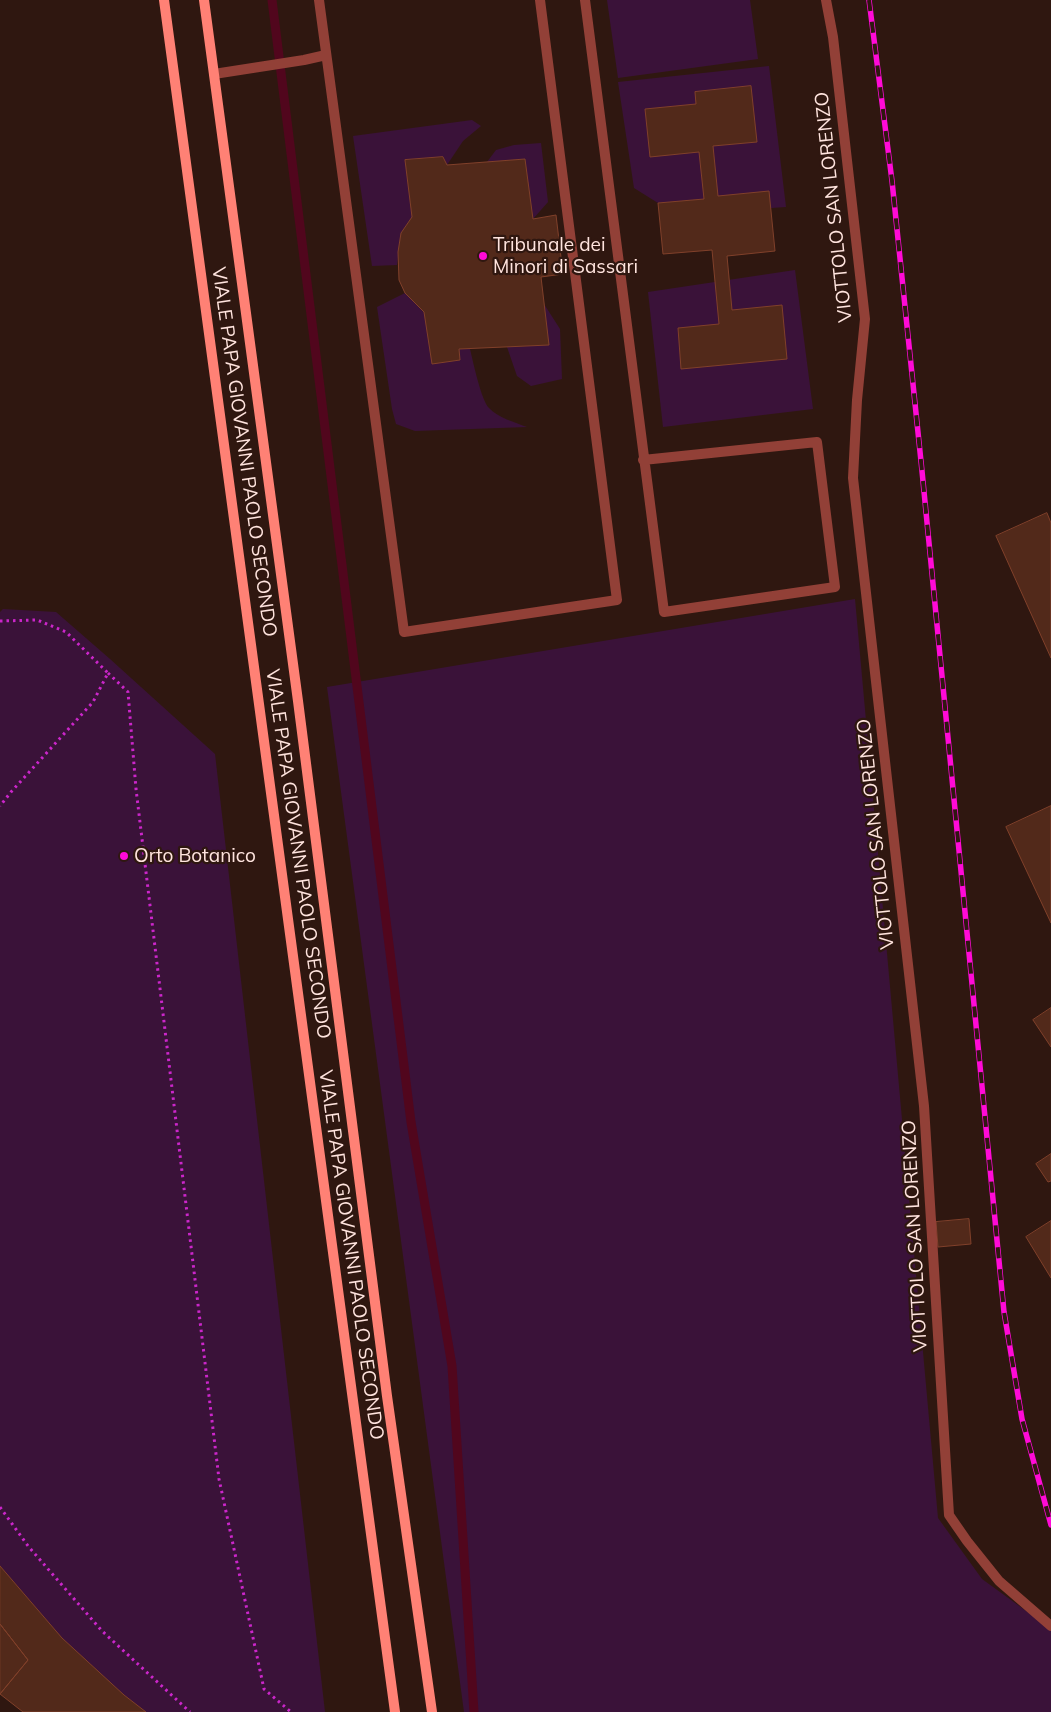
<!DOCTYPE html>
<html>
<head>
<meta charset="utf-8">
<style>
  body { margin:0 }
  canvas { display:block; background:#2f1710 }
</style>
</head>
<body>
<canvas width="1051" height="1712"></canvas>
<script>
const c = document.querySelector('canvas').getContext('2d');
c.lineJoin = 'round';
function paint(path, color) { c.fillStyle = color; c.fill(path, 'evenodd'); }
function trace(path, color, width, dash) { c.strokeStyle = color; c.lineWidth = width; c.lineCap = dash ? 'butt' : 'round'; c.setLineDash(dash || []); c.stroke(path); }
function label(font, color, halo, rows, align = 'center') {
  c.font = font + ' Mulish,sans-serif'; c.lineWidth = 4.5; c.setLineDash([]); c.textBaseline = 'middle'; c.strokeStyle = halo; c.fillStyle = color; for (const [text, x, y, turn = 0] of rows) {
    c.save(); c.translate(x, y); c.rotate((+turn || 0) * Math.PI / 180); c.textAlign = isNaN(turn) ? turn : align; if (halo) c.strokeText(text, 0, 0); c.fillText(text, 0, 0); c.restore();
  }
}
paint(new Path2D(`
  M607,0H750L758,59L618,78Z
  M769,66L786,207L771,208L704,199L658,203L634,188L618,82Z
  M472,120L481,126L463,141L447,165L443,157L405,160L412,217L401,233L397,265L372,266L353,136Z
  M541,143L548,202L533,219L525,159L487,162L496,150L514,145Z
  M795,270L813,409L663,427L648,292Z
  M405,293L459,349H470C473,361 481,400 489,408C497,417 516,423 527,427L415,431L396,424L392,409L377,307Z
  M544,304L560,329L562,379L531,386L517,376L507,347L549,345Z
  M855,599L938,1518L982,1579L1051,1629V1712H464L327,687Z
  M3,609L56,612L110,659L215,754L325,1712H146L124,1695L62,1638L0,1566V612Z`), '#3a1239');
trace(new Path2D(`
  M272,0L411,1122L452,1366L474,1712`), '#51061d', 9);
const building = new Path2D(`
  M751,86L757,142L713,146L718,196L769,191L775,251L727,256L732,310L782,305L787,359L681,369L678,328L719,324L712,250L663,254L658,203L704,199L699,152L650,157L645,109L696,104L695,92Z
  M443,157L447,165L525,159L533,219L556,215L563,274L541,277L549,345L459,349L460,360L432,364L424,312L405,293L399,280L398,252L401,233L412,217L405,160Z
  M1047,513L1051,523V658L996,536Z
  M1051,806V923L1006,827Z
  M1051,1008V1047L1033,1020Z
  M1051,1154V1181L1048,1182L1036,1164Z
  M969,1219L971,1244L938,1247L936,1222Z
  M1051,1221V1278L1026,1237Z
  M0,1566L62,1638L124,1695L146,1712H23L0,1694L28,1660L0,1624Z
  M0,1624L28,1660L0,1694Z`);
paint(building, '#52291a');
trace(building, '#80402a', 1);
trace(new Path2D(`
  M0,621L37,620L66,632L108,673L93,702L11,792L0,806
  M108,673L128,692L136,789L219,1479L264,1689L291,1712
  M0,1507L28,1546L102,1631L190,1712`), '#cb26ca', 3, [2.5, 4]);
trace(new Path2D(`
  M319,0L404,632L617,600L540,0
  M585,0L664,612L835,587L817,442L643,460
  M214,74L304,60L326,55`), '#924037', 10);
trace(new Path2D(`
  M826,0L833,37L865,319L857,400L853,478L924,1106L949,1515L967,1541L999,1581L1051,1626`), '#924037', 10);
trace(new Path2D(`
  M164,0L395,1712
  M204,0L298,701L387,1396L432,1712`), '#ff8175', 10);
const rail = new Path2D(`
  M869,0L892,181L922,471L1004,1312L1022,1419L1051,1525`);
trace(rail, '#ff0ad7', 5.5);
trace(rail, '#2f1710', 4, [11]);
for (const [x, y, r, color] of [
  [483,256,5,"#ff0ad7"],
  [124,856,5,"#ff0ad7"]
]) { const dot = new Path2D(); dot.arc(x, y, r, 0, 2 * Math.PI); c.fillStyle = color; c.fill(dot); trace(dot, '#2f1710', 2); }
label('19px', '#ffe4de', '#2f1710', [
  ["VIOTTOLO SAN LORENZO",834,207,-96],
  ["VIALE PAPA GIOVANNI PAOLO SECONDO",244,452,82],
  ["VIOTTOLO SAN LORENZO",876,834,-96],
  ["VIALE PAPA GIOVANNI PAOLO SECONDO",298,854,82],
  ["VIOTTOLO SAN LORENZO",915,1236,-93],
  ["VIALE PAPA GIOVANNI PAOLO SECONDO",351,1255,82]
]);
label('19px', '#ffe4de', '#2f1710', [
  ["Tribunale dei",493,245],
  ["Minori di Sassari",493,267],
  ["Orto Botanico",134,856]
], 'left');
</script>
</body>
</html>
